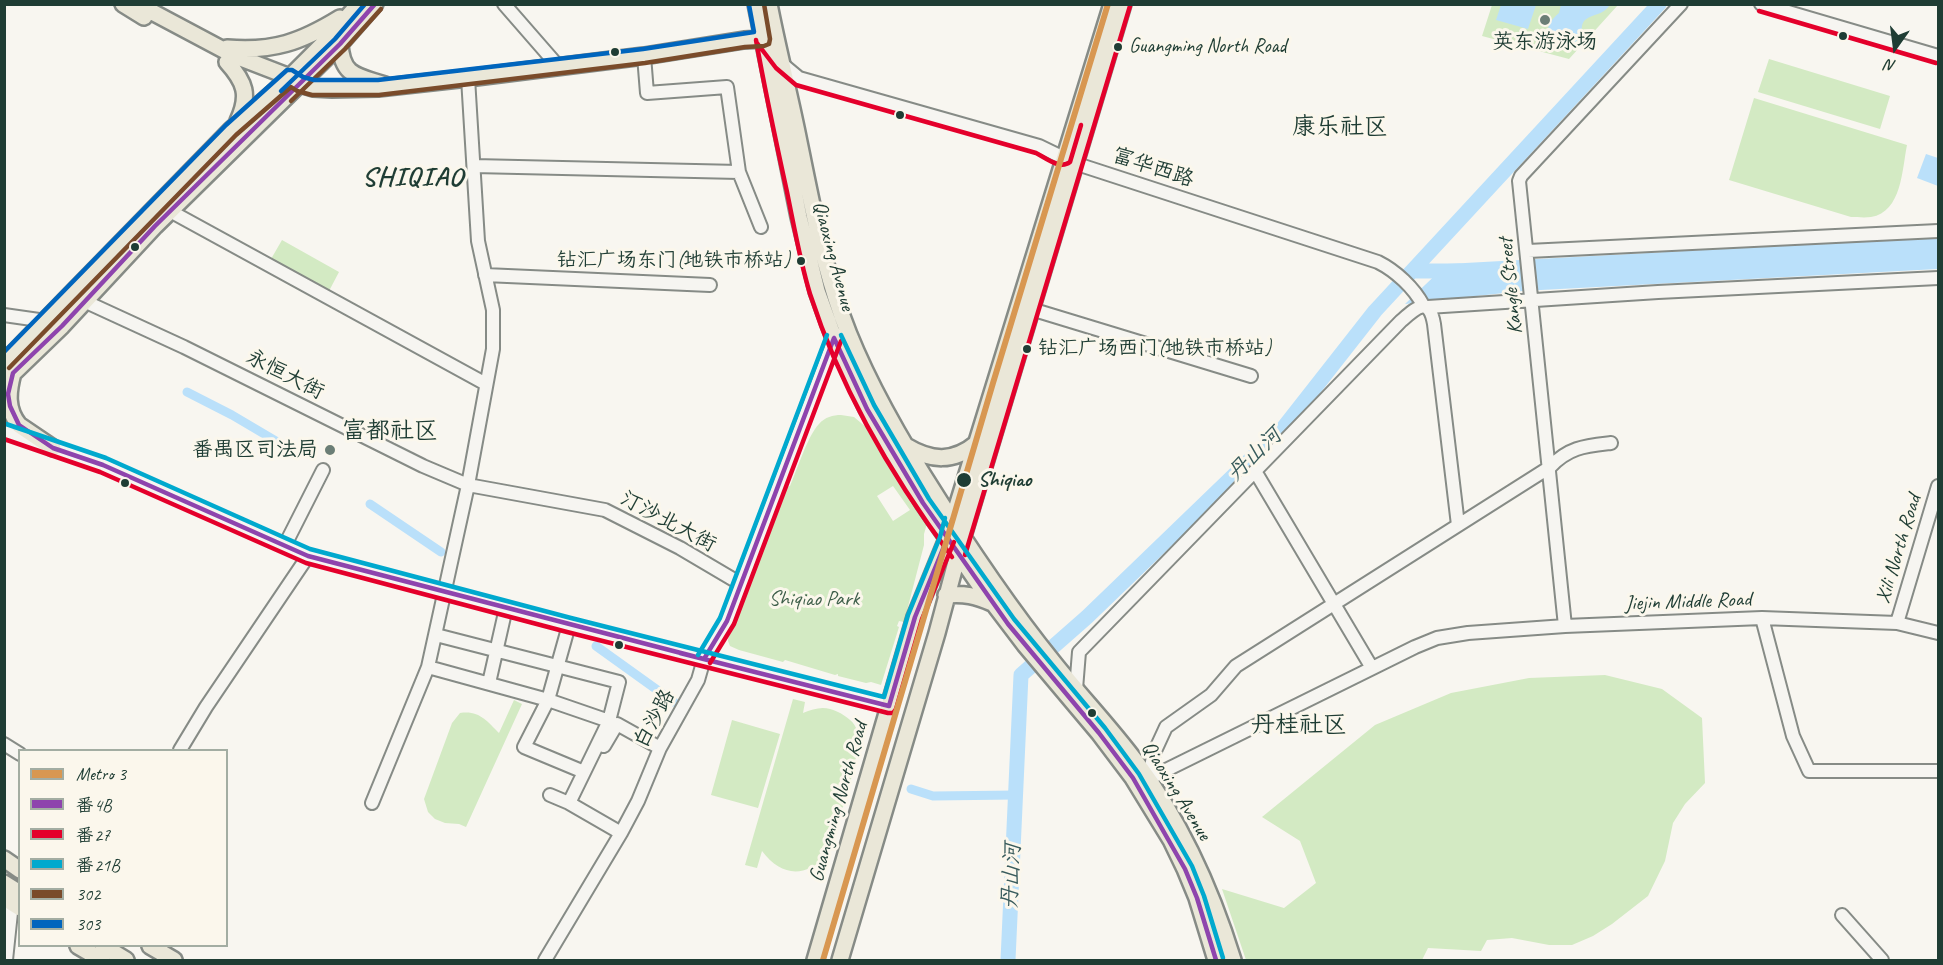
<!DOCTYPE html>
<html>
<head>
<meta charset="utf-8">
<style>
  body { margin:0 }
  #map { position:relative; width:1943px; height:965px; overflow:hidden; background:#f8f6f0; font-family:Caveat,"LXGW WenKai TC",sans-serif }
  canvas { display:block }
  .frame { position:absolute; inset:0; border:6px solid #1f3d34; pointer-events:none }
  .legend { position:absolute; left:18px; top:749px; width:210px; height:198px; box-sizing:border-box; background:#fbf7ec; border:2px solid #a3ada2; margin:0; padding:8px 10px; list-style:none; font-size:18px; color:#1f3d34 }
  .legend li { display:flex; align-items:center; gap:12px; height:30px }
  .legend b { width:30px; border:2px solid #a3ada2 }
  .north { position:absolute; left:1865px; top:18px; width:60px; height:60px; -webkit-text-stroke:4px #fbf7ec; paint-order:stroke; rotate:194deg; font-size:16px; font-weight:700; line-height:24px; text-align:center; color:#1f3d34 }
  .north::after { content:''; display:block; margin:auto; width:21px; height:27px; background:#1f3d34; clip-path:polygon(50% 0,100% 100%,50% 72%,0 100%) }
</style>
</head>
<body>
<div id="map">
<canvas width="1943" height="965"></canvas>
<div class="frame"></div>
<ul class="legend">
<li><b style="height:8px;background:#d89751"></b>Metro 3</li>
<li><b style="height:8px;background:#8e44ad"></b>番4B</li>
<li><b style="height:8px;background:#e4002b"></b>番27</li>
<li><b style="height:8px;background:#00a9ce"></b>番21B</li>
<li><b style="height:8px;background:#7a4b2a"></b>302</li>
<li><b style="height:8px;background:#0065bd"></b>303</li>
</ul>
<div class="north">N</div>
</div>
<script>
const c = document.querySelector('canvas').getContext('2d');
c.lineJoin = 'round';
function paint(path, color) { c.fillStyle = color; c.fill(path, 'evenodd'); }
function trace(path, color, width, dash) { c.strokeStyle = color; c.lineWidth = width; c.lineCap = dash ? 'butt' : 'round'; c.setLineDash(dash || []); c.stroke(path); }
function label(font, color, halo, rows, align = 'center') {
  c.font = font + ' Caveat,"LXGW WenKai TC",sans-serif'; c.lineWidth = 6; c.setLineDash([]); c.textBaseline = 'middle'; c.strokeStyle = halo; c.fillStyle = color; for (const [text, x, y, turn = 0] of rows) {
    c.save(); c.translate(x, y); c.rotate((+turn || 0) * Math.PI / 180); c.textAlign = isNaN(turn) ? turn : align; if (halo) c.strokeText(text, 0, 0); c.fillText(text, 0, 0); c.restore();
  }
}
paint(new Path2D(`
  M1492,5H1618L1569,59L1482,36Z
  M1769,59L1890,96L1880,129L1758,92Z
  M1754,98L1907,145C1902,169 1902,212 1871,217C1864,218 1857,217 1851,217L1729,180Z
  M282,240L339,272L329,291L271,259Z
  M841,415L854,417L867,428L928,520L924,534V545L904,622L899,621L897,626L899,627L881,685L871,682L866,683L838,676V674L835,675L785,660L783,662L739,650L730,646L728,641L729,630L769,536L787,487L790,486C797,470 808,435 819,424C825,417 833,415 841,415ZM893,486L910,510L893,521L877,496Z
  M1605,675L1662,689L1702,718L1705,783L1685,804L1673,823L1665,861L1648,896L1612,924L1593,936L1572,945H1549L1512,938L1487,940L1481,951L1428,948L1422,960H1246L1222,889L1284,908L1316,883L1300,841L1262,817L1375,725L1451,693L1529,678Z
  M793,699L805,702L803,713C815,708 825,705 838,712C846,716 855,722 857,731C863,756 835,830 827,857C803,878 781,876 762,851L757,868L745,865Z
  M514,700L522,704L466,827L459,824L445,823L435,819L428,812L424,799L452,723L460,713C479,710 487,721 499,733Z
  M732,720L780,734L758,808L711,795Z`), '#d3eac3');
paint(new Path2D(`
  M1501,5H1536L1528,29L1496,20Z
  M1561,5V4L1610,5C1602,16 1594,13 1585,20C1581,24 1582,29 1581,34C1576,50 1557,44 1548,38C1546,26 1551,20 1559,13Z
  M1926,154L1938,158V186L1917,178Z
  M1938,237V269L1522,291L1405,304L1447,264Z`), '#bae0fa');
trace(new Path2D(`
  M187,392L232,415L276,441
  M370,504L441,552
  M596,646L674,702
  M911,789L933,796L1016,795`), '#bae0fa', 9);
trace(new Path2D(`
  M1412,271H1460
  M1008,960L1021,675L1087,617L1284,427L1375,311L1659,4`), '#bae0fa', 15);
const minor = new Path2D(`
  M504,4L558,66
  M1761,4L1938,56
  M644,56L647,93L727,87L739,172L761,227
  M781,63L799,78L1039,146L1074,163L1378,262C1396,271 1414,288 1423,305
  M474,166L739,172
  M170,211L486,384
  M1528,251L1938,231
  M485,275L710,285
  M84,301L184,347L423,466L468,485L605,510L680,548L741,584
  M1428,307L1658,292L1938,278
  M1031,309L1251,376
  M4,315L46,321
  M4,431L103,465L308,556L569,625L889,706
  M1255,471L1372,668
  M285,545L323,470
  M1762,618L1793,736L1809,771H1938
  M1897,623L1938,486
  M569,625L548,700L609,721L569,803L621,833
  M1565,626L1519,181L1521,176L1681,4
  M436,635L619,682L609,721
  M428,667L548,700L524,747L584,772
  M489,683L506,608
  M1076,689L1079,652L1401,321C1416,308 1429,295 1434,324L1458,525
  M4,744L20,754
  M604,746L617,724L660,748
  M180,750L206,707L308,556
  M1148,779L1415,647L1437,638L1468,633L1565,626L1762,618L1897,623L1938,633
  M1148,779L1154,753L1166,727L1211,695L1236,666L1550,467C1569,447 1585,446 1611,443
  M550,795L569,803
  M372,803L428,667L468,485L493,349V310L478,241L468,78
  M1842,915L1882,960
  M6,960L12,903
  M545,960L621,833L638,801L660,748L698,680L704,659L727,621L836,334`);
const major = new Path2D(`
  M123,4L144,17
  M137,4L233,55L290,77L300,84L313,88L332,89L378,88L468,78L644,56L744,40L763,39
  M756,4L799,217L817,291L834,338L867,409L923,503L981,587L1025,645L1099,733L1133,778L1171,840L1185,869L1197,898L1216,960
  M769,4C778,51 790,96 799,142C811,200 822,260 842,316C862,372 892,425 923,475C963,539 1005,603 1053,662C1080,696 1110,727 1136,762C1181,822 1211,889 1233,960
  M340,44C342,77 358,76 385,85
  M227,48C273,52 301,42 340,18
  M227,62C245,82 250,95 238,121
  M4,363L231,130L282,85L328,39L359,4
  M13,373C8,392 6,409 19,425L53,448
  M4,382L62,326L155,226L340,44L375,4
  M906,446C931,461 953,463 977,443
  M946,595C964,593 976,596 992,603
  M4,859L20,870
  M4,883L20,893
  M4,895L12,903L20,908
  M78,946L102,960
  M103,946L126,960
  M150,946L174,960
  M815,960L915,617L947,539L1112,4
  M840,960L937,633L963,536L1123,4`);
trace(minor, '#868b86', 16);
trace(major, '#868b86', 20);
trace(minor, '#f6f5f1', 12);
trace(major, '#eae7d8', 15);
trace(new Path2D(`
  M375,4L340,44L155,226L62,326L13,373L8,394L10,406L19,425L53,448L103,465L308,556L704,659
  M834,338L867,409L923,503L1008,624L1099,733L1133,778L1185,869L1197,898L1216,960
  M680,653L889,706L915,617L947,539L952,520
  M704,659L727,621L834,338`), '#8e44ad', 4.5);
trace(new Path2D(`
  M1759,11L1936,63
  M756,40C765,91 776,142 787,192C794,226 800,261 810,294C841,390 892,477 952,557
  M757,43L776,68L796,85L1036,153C1046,158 1060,170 1070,162L1081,125
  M4,439L100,472L306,563L567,632L888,713H893L896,709L922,619L954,542
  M965,555L1130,6
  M710,663L734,624L841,341`), '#e4002b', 4.5);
trace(new Path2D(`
  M841,335L874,405L929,499L1014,619L1105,728L1139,774L1192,866L1204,896L1223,958
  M6,424L106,458L310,549L571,618L884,697L908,615L940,537L945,518
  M698,655L720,618L827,335`), '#00a9ce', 4.5);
trace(new Path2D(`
  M291,101L345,49L381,9
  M9,368L236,135L291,87L297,91L312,95H379L645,63L745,47L764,46L769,44L770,39L764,4`), '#7a4b2a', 4.5);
trace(new Path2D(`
  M281,91L335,39L365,4
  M4,352L226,125L287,70H292L303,77L314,80H378L643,49L754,32L749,5`), '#0065bd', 4.5);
trace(new Path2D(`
  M823,960L993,383L1108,4`), '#d89751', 6);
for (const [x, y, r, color] of [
  [1545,20,6,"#6b7e76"],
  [1843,36,5,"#1f3d34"],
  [1118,47,5,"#1f3d34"],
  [615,52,5,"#1f3d34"],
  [900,115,5,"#1f3d34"],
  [135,247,5,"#1f3d34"],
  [801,261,5,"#1f3d34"],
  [1027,349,5,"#1f3d34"],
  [330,450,6,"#6b7e76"],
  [964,480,8,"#1f3d34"],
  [125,483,5,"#1f3d34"],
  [619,645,5,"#1f3d34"],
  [1092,713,5,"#1f3d34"]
]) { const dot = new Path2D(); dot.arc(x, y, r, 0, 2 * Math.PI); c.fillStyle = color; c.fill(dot); trace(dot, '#fbf7ec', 2); }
label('20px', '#1f3d34', '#fbf7ec', [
  ["Guangming North Road",1129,47],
  ["钻汇广场东门(地铁市桥站)",790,261,"right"],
  ["钻汇广场西门(地铁市桥站)",1038,349]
], 'left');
label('21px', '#1f3d34', '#fbf7ec', [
  ["英东游泳场",1545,42],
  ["番禺区司法局",318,450,"right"]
]);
label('21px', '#1f3d34', '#fbf7ec', [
  ["富华西路",1153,168,18],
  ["Qiaoxing Avenue",833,256,75],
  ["Kangle Street",1511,286,-96],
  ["永恒大街",285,375,27],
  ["汀沙北大街",668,522,28],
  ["Xili North Road",1899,549,-73],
  ["Jiejin Middle Road",1688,602,-2],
  ["白沙路",655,719,-62],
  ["Qiaoxing Avenue",1176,791,58],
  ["Guangming North Road",839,802,-74]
]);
label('bold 21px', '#1f3d34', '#fbf7ec', [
  ["Shiqiao",978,480]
], 'left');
label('21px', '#3d5e49', '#fbf7ec', [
  ["Shiqiao Park",814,599]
]);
label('italic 22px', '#395c5d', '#fbf7ec', [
  ["丹山河",1255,455,-44],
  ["丹山河",1012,876,-87]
]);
label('24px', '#1f3d34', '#fbf7ec', [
  ["康乐社区",1340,128],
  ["富都社区",390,432],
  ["丹桂社区",1299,726]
]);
c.letterSpacing = '1.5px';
label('bold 27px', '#1f3d34', '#fbf7ec', [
  ["SHIQIAO",413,178]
]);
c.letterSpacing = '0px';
</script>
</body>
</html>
